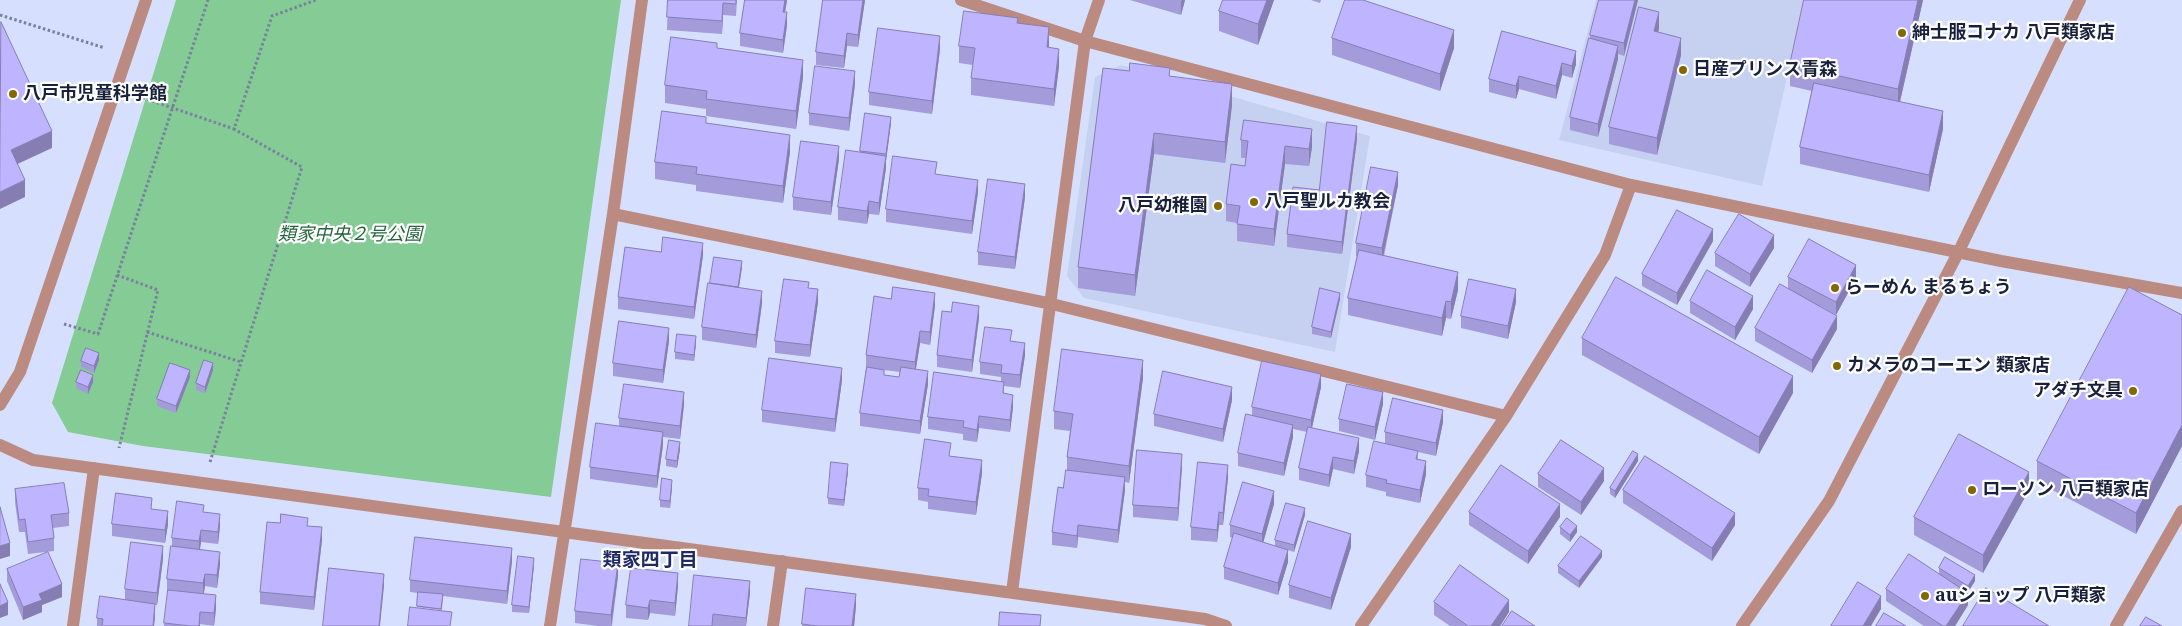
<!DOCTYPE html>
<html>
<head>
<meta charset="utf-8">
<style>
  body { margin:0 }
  canvas { display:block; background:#d6e0fe }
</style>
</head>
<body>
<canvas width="2182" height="626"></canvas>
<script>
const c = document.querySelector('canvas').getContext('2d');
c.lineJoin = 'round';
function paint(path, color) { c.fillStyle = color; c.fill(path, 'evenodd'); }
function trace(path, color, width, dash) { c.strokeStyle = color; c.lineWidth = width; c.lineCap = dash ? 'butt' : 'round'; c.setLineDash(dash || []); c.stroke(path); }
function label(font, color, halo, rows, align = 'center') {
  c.font = font + ' "Noto Serif","Noto Sans JP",serif'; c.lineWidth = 4.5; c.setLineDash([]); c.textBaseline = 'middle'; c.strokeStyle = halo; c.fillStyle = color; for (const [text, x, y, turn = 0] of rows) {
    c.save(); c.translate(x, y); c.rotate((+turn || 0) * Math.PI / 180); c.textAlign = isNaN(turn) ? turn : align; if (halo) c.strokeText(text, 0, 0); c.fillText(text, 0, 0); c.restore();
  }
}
paint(new Path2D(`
  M1596,0H1805L1762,186L1559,140Z
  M1121,65L1370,136L1335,352L1084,298L1067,276L1095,77Z`), '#c6d0f1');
paint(new Path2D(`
  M176,0H621L551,497L143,446L68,432L52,403Z`), '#84cb95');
trace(new Path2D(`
  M0,15L105,48
  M138,96L234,129
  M117,275L158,290L119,448
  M64,324L98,334L208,0
  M147,332L241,362
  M210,462L302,167L234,129L272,16L316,0`), '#79819e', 3, [2.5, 2.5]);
trace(new Path2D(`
  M961,0L1085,41L1631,185L2001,261L2182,293
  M613,214L1052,304L1506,416
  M0,405L20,372L146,0
  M0,445L33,460L1205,619L1226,626
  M1012,592L1085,41L1099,0
  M73,626L94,468
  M550,626L613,214L642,0
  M773,626L782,561
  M1361,626L1506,416L1605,255L1631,185
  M1742,626L1829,501L1958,253L2080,0
  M2116,626L2182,511`), '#bb8b82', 12);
paint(new Path2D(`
  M668,0H737L736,16L723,15L722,34L667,30Z
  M745,0H787L785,12L787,25L783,53L740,46V33Z
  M823,0H865L858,47L847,46L844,68L816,65V52Z
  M1130,0H1185L1181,15Z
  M1274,0L1258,45L1219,31V11Z
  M1311,0H1321L1320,3Z
  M1638,0L1624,56L1618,54V59L1598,137L1570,130V117L1590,39V35Z
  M1923,0L1900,102L1943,129L1929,192L1800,164V147L1812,91L1790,86V65Z
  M1018,23L1049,45V48L1059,66L1054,106L971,95V78L973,65L959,63V46Z
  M1659,29L1658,32L1681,55L1657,155L1609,144V127Z
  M1502,31L1576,64L1572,78L1562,75L1556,99L1519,89L1516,99L1489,92V79Z
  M1332,38L1454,48L1440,91L1332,55Z
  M717,48L803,77L796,129L706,116V109L665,103V85Z
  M940,49L932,114L869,105V92Z
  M1170,76L1232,105L1225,163L1154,154L1135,296L1078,288V267Z
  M855,84L849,131L809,125V113Z
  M865,113L891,123L886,161V168L879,215L869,214L867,224L838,220V207L860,152Z
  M706,123L790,152L783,203L696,191V185L655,179V162Z
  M1357,139L1342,254L1287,247V234Z
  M1241,140L1312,147L1309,166L1285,164L1274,246L1237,241V223L1226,221V204L1245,166L1246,158H1241Z
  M839,159L831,215L793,210V197Z
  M937,174L978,192L972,234L886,222V209Z
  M1398,185L1384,256L1458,290L1451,319L1446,318L1442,336L1348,315V298L1357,256H1356V243Z
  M1025,197L1015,269L978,265V252Z
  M1713,241L1677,305L1642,286V274Z
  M1774,248L1750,287L1715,266V253Z
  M703,255L694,319L618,309V297Z
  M742,267L739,287L762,303L756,348L702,340V327Z
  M1788,277L1856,278L1836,315L1820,306L1837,329L1812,373L1755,341V328L1788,289Z
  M809,288L818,302L810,357L775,353V341Z
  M1340,299L1331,338L1312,334V327Z
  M1690,301L1753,309L1735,340L1690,313Z
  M1516,302L1508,339L1461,328V316Z
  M935,305L930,345L920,343L916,369L928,384L920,434L860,426V413L866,368V355ZM884,370L900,372L899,377L884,375Z
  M951,312L979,318L972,372L937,367V355Z
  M2182,315V446L2136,534L2037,482V461Z
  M1582,338L1793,393L1759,454L1582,355Z
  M669,341L663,383L613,376V363Z
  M1012,341L1025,355L1020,388L1004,386V393L1013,407L1010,432L979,428L977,442L963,440V434L928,429V417L1001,381V377L980,374V362Z
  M696,343L694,361L675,359V352Z
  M99,360L94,373L81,367V361Z
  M213,370L205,393L196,390V383Z
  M190,377L176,413L157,406V399Z
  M1143,378L1129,483L1125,482V490L1118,543L1078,537L1077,548L1052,545V532L1067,470V457L1070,431L1054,429V411Z
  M842,380L835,432L762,422V410Z
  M76,382H93L88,394L76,388Z
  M1321,387L1312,428L1359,451L1354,474L1333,469L1329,487L1299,480V468L1307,432L1293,429V437L1284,476L1238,466V453L1252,416V407Z
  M1232,400L1223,442L1154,426V414Z
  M1383,404L1375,440L1339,431V419Z
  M684,405L680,439L663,437V445L657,488L590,479V467L619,426V418Z
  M1443,422L1436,456L1418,452V459L1426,474L1420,503L1386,496V492L1366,487V475L1385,444V432Z
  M680,449L677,468L666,466V459Z
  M951,456L982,473L976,515L928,509V502L918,500V488Z
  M1638,461L1615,498L1610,494V488Z
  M1182,467L1178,521L1133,517V505Z
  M848,471L844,506L828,504V498Z
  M1538,474L1604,481L1581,515L1538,487Z
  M1228,478L1223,525H1219L1217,542L1191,540V527Z
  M672,486L670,508L660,507V500Z
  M15,489L69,513V526L53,528L54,538V551L28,554L25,532H19L15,502Z
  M1623,490L1735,525L1712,561L1623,503Z
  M2029,490L1983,573L1914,535V517Z
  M1274,504L1263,542L1275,546V540L1305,515L1294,552L1288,550V562L1278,595L1224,579V567L1233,538L1230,537V525Z
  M152,509L168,524L165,543L112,536V524Z
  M204,512L220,526L218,544L201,542L200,549L220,564L217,588L205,586L204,594L216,608L214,626L200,624V626H164L168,592H167V579L172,546V538Z
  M1469,512L1560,517L1528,564L1469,525Z
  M308,526L322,540L314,610L260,604V592Z
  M1560,527L1577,532L1570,542L1560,534Z
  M1351,547L1331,610L1289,598V585Z
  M1602,557L1579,588L1558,573V566Z
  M163,559L157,605H155V616L154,626H97V618L125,600V589Z
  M512,561L507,604L443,596L442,610L417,607L418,593L410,592V580Z
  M534,565L529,613L512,612V605Z
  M1939,568L1975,581L1968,592L1960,587L1968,605L1955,626H1924L1886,601V589L1939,573Z
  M7,569L62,597L42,605V612L23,620L7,581Z
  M618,576L612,626H598L575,623V611Z
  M678,586L675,616L650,613L648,620L626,618V605Z
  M806,588L856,606L854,626H802Z
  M750,593L746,626H689Z
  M1434,602L1509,612L1500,626H1450L1434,615Z`), '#a49bdb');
paint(new Path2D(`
  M785,0H787L783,24V12Z
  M863,0H865L858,47V35Z
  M1182,0H1185L1181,15V2Z
  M1267,0H1274L1258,45V24Z
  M1635,0H1638L1624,56V43Z
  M1918,0H1923L1898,110V89Z
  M723,3V15L722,34V21Z
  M787,12V25L783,53V40Z
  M1659,12V29L1654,48V31Z
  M1049,27V45L1047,65V47Z
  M1454,30V48L1440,91V74Z
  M847,33V46L844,68V56Z
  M940,36V49L932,114V101Z
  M1681,38V55L1657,155V138Z
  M1618,46V59L1598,137V124Z
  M1059,49V66L1054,106V89Z
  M1576,51V64L1572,78V66Z
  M803,60V77L796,129V111Z
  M1562,63V75L1556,99V86Z
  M855,71V84L849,131V118Z
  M1519,76V89L1516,99V86Z
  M1232,84V105L1225,163V142Z
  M1943,111V129L1929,192V175Z
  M891,117V123L886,161V154Z
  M1357,126V139L1342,254V242Z
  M1312,129V147L1309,166V149Z
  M52,131V148L11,167V150Z
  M1154,133V154L1135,296V275Z
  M790,135V152L783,203V186Z
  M839,146V159L831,215V202Z
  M1285,146V164L1274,246V229Z
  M886,156V168L879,215V203Z
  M1398,172V185L1382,261V248Z
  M25,180V197L0,209V192Z
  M978,180V192L972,234V221Z
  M1025,184V197L1015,269V257Z
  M869,201V214L867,224V211Z
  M1713,229V241L1677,305V293Z
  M1774,235V248L1750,287V274Z
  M703,243V255L694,319V307Z
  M742,261V267L738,293V287Z
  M1856,265V278L1836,315V302Z
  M1458,272V290L1451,319V302Z
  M818,289V302L810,357V345Z
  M1516,289V302L1508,339V326Z
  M762,291V303L756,348V335Z
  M935,293V305L930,345V332Z
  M1340,293V299L1331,338V332Z
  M1753,296V309L1735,340V327Z
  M1446,301V318L1442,336V318Z
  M979,306V318L972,372V360Z
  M1837,316V329L1812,373V360Z
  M669,328V341L663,383V370Z
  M920,331V343L915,374V362Z
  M696,336V343L694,361V355Z
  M1025,343V355L1020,388V375Z
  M99,353V360L94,373V366Z
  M1143,360V378L1129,483V466Z
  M213,363V370L205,393V387Z
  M842,368V380L835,432V419Z
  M190,370V377L176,413V406Z
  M928,371V384L920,434V421Z
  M1321,374V387L1311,432V420Z
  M93,375V382L88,394V387Z
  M1793,376V393L1759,454V437Z
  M1232,387V400L1223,442V429Z
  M684,392V405L680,439V426Z
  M1383,392V404L1375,440V427Z
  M1013,395V407L1010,432V420Z
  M1443,410V422L1436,456V443Z
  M979,416V428L977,442V430Z
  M1293,425V437L1284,476V463Z
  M2182,425V446L2136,534V513Z
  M663,432V445L657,488V476Z
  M1359,438V451L1354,474V461Z
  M680,442V449L677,468V461Z
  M1182,454V467L1178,521V508Z
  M1638,454V461L1615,498V491Z
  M1333,457V469L1329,487V475Z
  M982,460V473L976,515V502Z
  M1426,461V474L1420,503V490Z
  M848,464V471L844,506V500Z
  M1228,465V478L1223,525V513Z
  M1604,468V481L1581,515V502Z
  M2029,472V490L1983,573V555Z
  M1125,477V490L1118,543V530Z
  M672,480V486L670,508V501Z
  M1274,491V504L1262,547V534Z
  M1560,504V517L1528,564V551Z
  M1305,508V515L1294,552V545Z
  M168,511V524L165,543V530Z
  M1219,512V525L1217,542V530Z
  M1735,513V525L1712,561V548Z
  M220,514V526L218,544V532Z
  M1078,525V537L1077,548V536Z
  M1577,526V532L1570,542V535Z
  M322,527V540L314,610V597Z
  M201,530V542L199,554V541Z
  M1351,534V547L1331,610V598Z
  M10,543V556L0,559V546Z
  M163,546V559L157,605V593Z
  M512,548V561L507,604V591Z
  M1288,550V562L1278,595V583Z
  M1602,551V557L1579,588V581Z
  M220,552V564L217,588V575Z
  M534,558V565L529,613V607Z
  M618,563V576L611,626V615Z
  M678,573V586L675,616V603Z
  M205,574V586L203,596V583Z
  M384,574V586L380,626H379Z
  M1975,575V581L1968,592V586Z
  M750,581V593L746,626V618Z
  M62,584V597L42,605V612L23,620V607L39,594Z
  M1968,593V605L1955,626H1946Z
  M856,594V606L854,626H852Z
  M216,595V608L214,626V613Z
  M1881,596V609L1871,626H1863Z
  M650,600V613L648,620V608Z
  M1509,600V612L1500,626H1491Z
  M8,602V615L0,618V606Z
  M155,604V616L154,626H153Z
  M200,612V626H199Z`), '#867eb2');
const building = new Path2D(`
  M668,0H736V4L723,3L722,21L667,17Z
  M745,0H785L783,12H787L783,40L740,33Z
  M823,0H863L858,35L847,33L844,56L816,52Z
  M1223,0H1267L1258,24L1219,11Z
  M1345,0H1363L1454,30L1440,74L1332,38Z
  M1599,0H1635L1624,43L1590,35Z
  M1804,0H1918L1898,89L1790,65Z
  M1639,7L1659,12L1654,31L1681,38L1657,138L1609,127Z
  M964,11L1018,18L1017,23L1049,27L1047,47L1059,49L1054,89L971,78L975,48L959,46Z
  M1,22L52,131L11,150L25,180L0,192Z
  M878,28L940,36L932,101L869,92Z
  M1502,31L1576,51L1572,66L1562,63L1556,86L1519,76L1516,86L1489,79Z
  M671,37L717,43V48L803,60L796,111L706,99L707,91L665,85Z
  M1589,38L1618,46L1598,124L1570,117Z
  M1130,63L1170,68L1169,76L1232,84L1225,142L1154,133L1135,275L1078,267L1103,68L1129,71Z
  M815,66L855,71L849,118L809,113Z
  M1814,83L1943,111L1929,175L1800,147Z
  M662,111L706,117V123L790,135L783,186L696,174L697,167L655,162Z
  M865,113L891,117L886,154L860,151Z
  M1244,120L1312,129L1309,149L1285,146L1274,229L1237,224L1240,206L1226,204L1231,164L1245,166L1248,141L1241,140Z
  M1327,122L1357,126L1342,242L1287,234L1293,187L1319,190Z
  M801,141L839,146L831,202L793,197Z
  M846,150L886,156L879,203L869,201L867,211L838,207Z
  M893,156L937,162L935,174L978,180L972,221L886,209Z
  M1371,167L1398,172L1382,248L1356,243Z
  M988,179L1025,184L1015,257L978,252Z
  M1677,210L1713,229L1677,293L1642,274Z
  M1739,214L1774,235L1750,274L1715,253Z
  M663,237L703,243L694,307L618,297L625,247L661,252Z
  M1809,239L1856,265L1836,302L1788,277Z
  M1359,250L1458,272L1451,302L1446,301L1442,318L1348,298Z
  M714,257L742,261L738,287L710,283Z
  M1707,270L1753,296L1735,327L1690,301Z
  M1616,277L1793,376L1759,437L1582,338Z
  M784,279L809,282L808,288L818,289L810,345L775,341Z
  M1469,279L1516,289L1508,326L1461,316Z
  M708,283L762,291L756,335L702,327Z
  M1780,284L1837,316L1812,360L1755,328Z
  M893,287L935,293L930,332L920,331L915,362L866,355L874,296L891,299Z
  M2129,287L2182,315V425L2136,513L2037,461Z
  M1320,288L1340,293L1331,332L1312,327Z
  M953,302L979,306L972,360L937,355L942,311L951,312Z
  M619,321L669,328L663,370L613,363Z
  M985,327L1012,330L1010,341L1025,343L1020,375L1001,373L1002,365L980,362Z
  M677,334L696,336L694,355L675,352Z
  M86,348L99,353L94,366L81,361Z
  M1062,349L1143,360L1129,466L1067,457L1073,414L1054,411Z
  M769,358L842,368L835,419L762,410Z
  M204,360L213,363L205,387L196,383Z
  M1262,361L1321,374L1311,420L1252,407Z
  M170,363L190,370L176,406L157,399Z
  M867,367L884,370V375L899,377L901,367L928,371L920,421L860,413Z
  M81,370L93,375L88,387L76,382Z
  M1163,371L1232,387L1223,429L1154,414Z
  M934,372L1004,382L1003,393L1013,395L1010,420L979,416L977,430L963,427L964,421L928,417Z
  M624,384L684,392L680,426L619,418Z
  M1347,384L1383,392L1375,427L1339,419Z
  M1393,398L1443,410L1436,443L1385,432Z
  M1246,414L1293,425L1284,463L1238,453Z
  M596,423L663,432L657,476L590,467Z
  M1308,427L1359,438L1354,461L1333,457L1329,475L1299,468Z
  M1959,434L2029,472L1983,555L1914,517Z
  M925,439L951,443L949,456L982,460L976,502L928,496L929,489L918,488Z
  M669,440L680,442L677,461L666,459Z
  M1561,440L1604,468L1581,502L1538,474Z
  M1374,441L1418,451L1416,459L1426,461L1420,490L1386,483L1387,480L1366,475Z
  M1137,450L1182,454L1178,508L1133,505Z
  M1633,451L1638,454L1615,491L1610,488Z
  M1645,456L1735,513L1712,548L1623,490Z
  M831,462L848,464L844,500L828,498Z
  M1198,462L1228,465L1223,513L1219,512L1217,530L1191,527Z
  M1501,465L1560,504L1528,551L1469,512Z
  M1066,470L1125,477L1118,530L1078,525L1077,536L1052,532L1058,487L1063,488Z
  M662,478L672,480L670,501L660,500Z
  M1243,482L1274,491L1262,534L1230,525Z
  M64,483L69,513L51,515L54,538L28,542L25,519L19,520L15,489Z
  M116,493L152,498L151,509L168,511L165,530L112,524Z
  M177,501L204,505L203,512L220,514L218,532L201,530L199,541L172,538Z
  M1286,503L1305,508L1294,545L1275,540Z
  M0,507L10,543L0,546Z
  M281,514L308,518L307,526L322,527L314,597L260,592L267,522L280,523Z
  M1567,518L1577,526L1570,535L1560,527Z
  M1308,521L1351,534L1331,598L1289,585Z
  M1234,533L1288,550L1278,583L1224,567Z
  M1581,536L1602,551L1579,581L1558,566Z
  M415,537L512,548L507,591L410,580Z
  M131,542L163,546L157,593L125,589Z
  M171,546L220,552L217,575L205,574L203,583L167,579Z
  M48,552L62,584L39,594L42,600L23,607L7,569Z
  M1909,554L1968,593L1946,626H1943L1886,589Z
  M518,556L534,558L529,607L512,605Z
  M1945,557L1975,575L1968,586L1939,568Z
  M581,559L618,563L611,615L575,611Z
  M1460,565L1509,600L1491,626H1468L1434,602Z
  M329,568L384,574L379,626H323Z
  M631,568L678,573L675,603L650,600L648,608L626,605Z
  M694,575L750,581L746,618L713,614L712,626H689Z
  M1858,582L1881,596L1863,626H1831Z
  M0,584L8,602L0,606Z
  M806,588L856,594L852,626H817L802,624Z
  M1986,588L2049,626H1963Z
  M168,590L216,595L214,613L200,612L199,626H191L164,623Z
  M418,592L443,594L441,609L417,606Z
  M100,596L155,604L153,626H102L103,619L97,618Z
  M410,607L452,612L450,626H408Z
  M1512,611L1535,626H1502Z
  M1000,612L1041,615L1040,626H999Z
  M1884,613L1906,626H1876Z
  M2146,617L2162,626H2140Z`);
paint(building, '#bfb4ff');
trace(building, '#867eb2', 1);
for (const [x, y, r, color] of [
  [1902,33,5,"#836800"],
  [1683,70,5,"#836800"],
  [13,94,5,"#836800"],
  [1254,202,5,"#836800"],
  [1218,206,5,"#836800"],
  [1835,288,5,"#836800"],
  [1837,366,5,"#836800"],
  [2133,391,5,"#836800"],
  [1972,490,5,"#836800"],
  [1925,596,5,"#836800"]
]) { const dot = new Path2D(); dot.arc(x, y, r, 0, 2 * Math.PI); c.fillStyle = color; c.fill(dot); trace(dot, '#fff', 2); }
label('bold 18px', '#19203b', '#fff', [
  ["紳士服コナカ 八戸類家店",1912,33],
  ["日産プリンス青森",1693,70],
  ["八戸市児童科学館",23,94],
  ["八戸聖ルカ教会",1264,202],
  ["八戸幼稚園",1208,206,"right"],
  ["らーめん まるちょう",1845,288],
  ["カメラのコーエン 類家店",1847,366],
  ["アダチ文具",2123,391,"right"],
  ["ローソン 八戸類家店",1982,490],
  ["auショップ 八戸類家",1935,596]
], 'left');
label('italic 18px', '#246539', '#fff', [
  ["類家中央２号公園",350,235]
]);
label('bold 19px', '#1f2a66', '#fff', [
  ["類家四丁目",650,561]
]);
</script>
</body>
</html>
